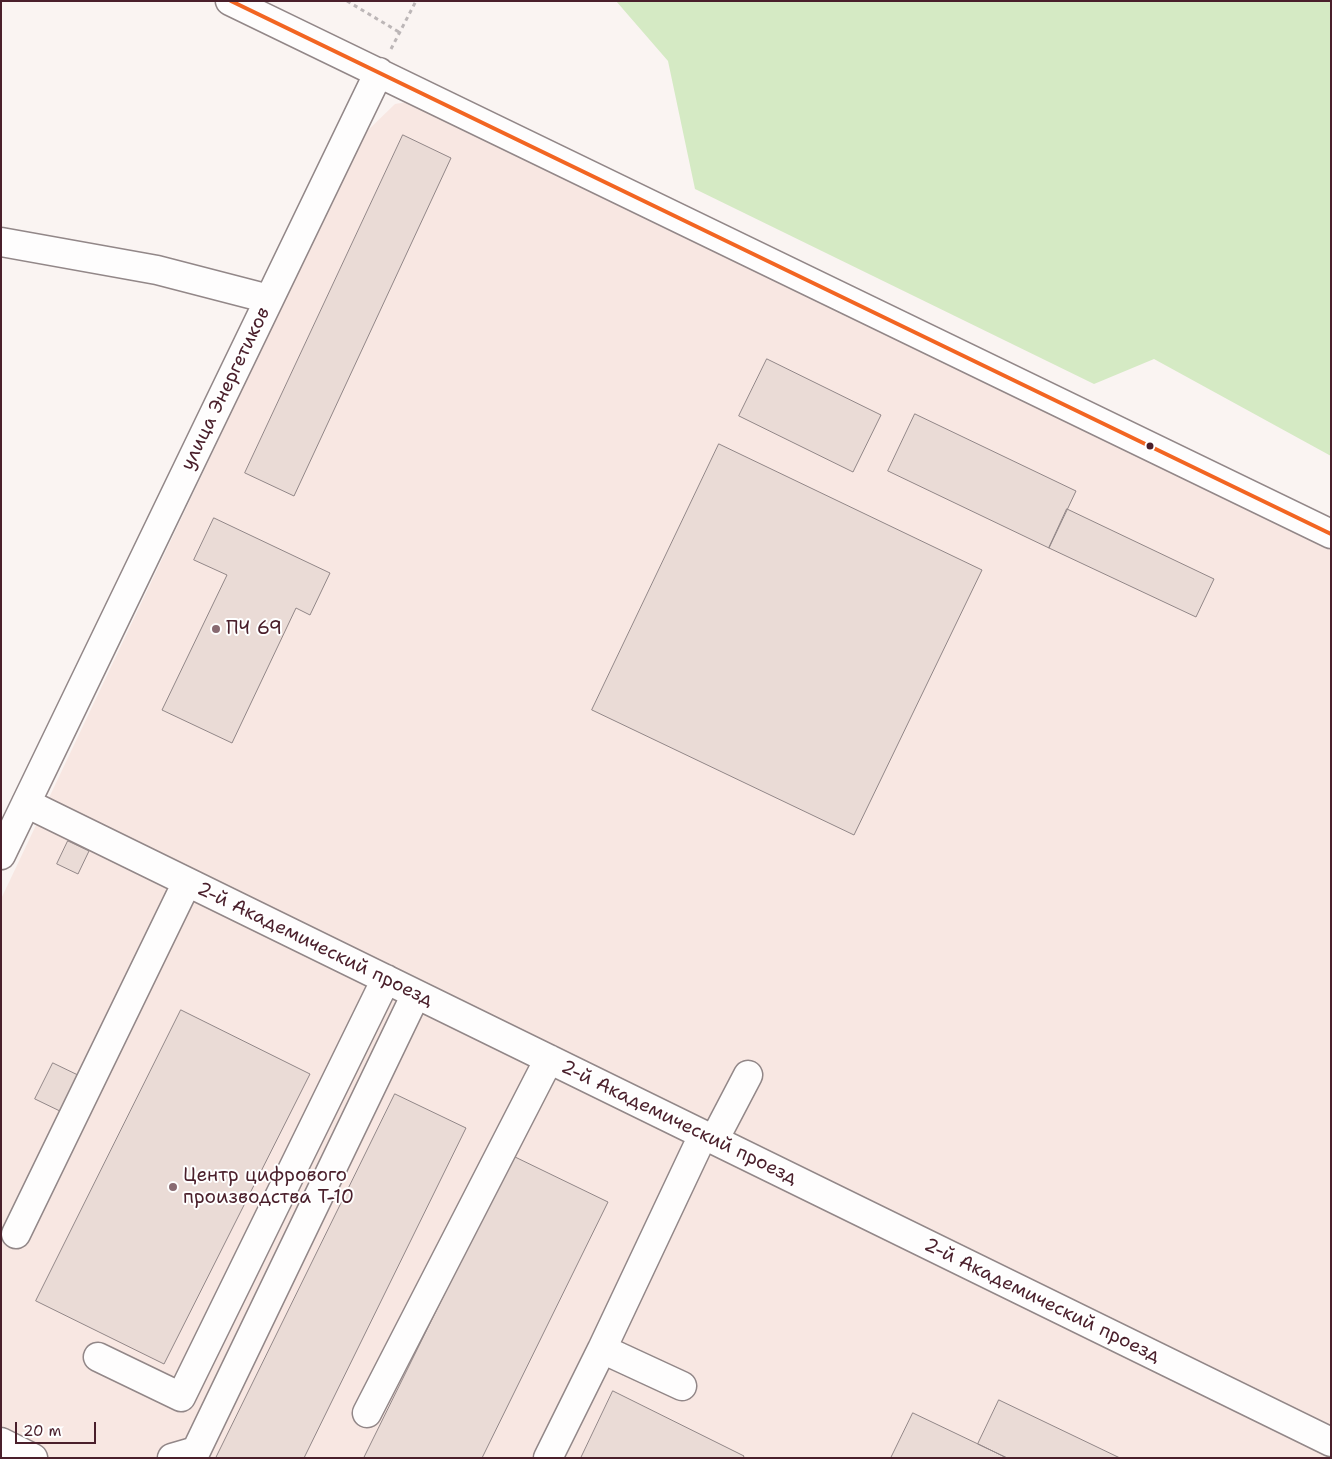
<!DOCTYPE html>
<html>
<head>
<meta charset="utf-8">
<style>
  body { margin:0 }
  #map { position:relative; width:1332px; height:1459px; overflow:hidden; background:#faf4f2; font-family:"Shantell Sans",sans-serif }
  canvas { display:block }
  .frame { position:absolute; inset:0; border:2px solid #4a1f2b; pointer-events:none }
  .scale { position:absolute; left:15px; top:1422px; width:81px; height:22px; box-sizing:border-box; border:2px solid #4a1f2b; border-top:0; padding-left:6px; font-size:15px; line-height:18px; white-space:nowrap; color:#4a1f2b; -webkit-text-stroke:4px #fff; paint-order:stroke }
</style>
</head>
<body>
<div id="map">
<canvas width="1332" height="1459"></canvas>
<div class="frame"></div>
<div class="scale">20 m</div>
</div>
<script>
const c = document.querySelector('canvas').getContext('2d');
c.lineJoin = 'round';
function paint(path, color) { c.fillStyle = color; c.fill(path, 'evenodd'); }
function trace(path, color, width, dash) { c.strokeStyle = color; c.lineWidth = width; c.lineCap = dash ? 'butt' : 'round'; c.setLineDash(dash || []); c.stroke(path); }
function label(font, color, halo, rows, align = 'center') {
  c.font = font + ' "Shantell Sans",sans-serif'; c.lineWidth = 4; c.setLineDash([]); c.textBaseline = 'middle'; c.strokeStyle = halo; c.fillStyle = color; for (const [text, x, y, turn = 0] of rows) {
    c.save(); c.translate(x, y); c.rotate((+turn || 0) * Math.PI / 180); c.textAlign = isNaN(turn) ? turn : align; if (halo) c.strokeText(text, 0, 0); c.fillText(text, 0, 0); c.restore();
  }
}
paint(new Path2D(`
  M426,99L1331,544V1458H1V899L363,135L395,104Z`), '#f8e7e2');
paint(new Path2D(`
  M616,1H1331V456L1154,359L1094,384L695,189L668,61Z`), '#d5eac4');
const building = new Path2D(`
  M403,135L451,158L294,496L245,473Z
  M767,359L881,415L853,472L739,416Z
  M915,414L1076,491L1049,548L888,471Z
  M719,444L982,570L854,835L592,710Z
  M1067,509L1214,579L1196,617L1049,548Z
  M214,518L330,573L310,615L296,608L232,743L162,710L227,575L194,560Z
  M68,841L89,851L78,874L57,864Z
  M181,1010L310,1074L164,1364L36,1301Z
  M53,1063L82,1077L64,1113L35,1099Z
  M395,1094L466,1128L304,1458H216Z
  M513,1156L608,1202L482,1458H364Z
  M613,1391L744,1456L743,1458H581Z
  M999,1400L1120,1458H1007L978,1444Z
  M913,1413L978,1444L1007,1458H891Z`);
paint(building, '#eadbd6');
trace(building, '#928788', 1);
const minor = new Path2D(`
  M230,1L1331,534
  M1,242L157,270L269,299
  M26,803L1331,1442
  M1,855L379,72
  M714,1140L748,1075
  M16,1234L187,882
  M98,1357L181,1397L386,979
  M682,1386L602,1349L703,1135
  M367,1413L549,1059
  M1,1442L33,1458
  M172,1458L196,1451L416,994
  M548,1458L602,1349`);
trace(minor, '#928788', 31);
trace(new Path2D(`
  M347,1L399,32
  M391,49L416,1`), '#bcb6b7', 3, [4, 4]);
trace(minor, '#fefdfd', 28);
trace(new Path2D(`
  M231,1L1331,534`), '#f26522', 4);
for (const [x, y, r, color] of [
  [1150,446,4.5,"#4a1f2b"],
  [216,629,5,"#886a71"],
  [173,1187,5,"#886a71"]
]) { const dot = new Path2D(); dot.arc(x, y, r, 0, 2 * Math.PI); c.fillStyle = color; c.fill(dot); trace(dot, '#fff', 2); }
label('19px', '#4a1f2b', '#fff', [
  ["улица Энергетиков",226,389,-64],
  ["2-й Академический проезд",315,945,26],
  ["2-й Академический проезд",679,1123,26],
  ["2-й Академический проезд",1042,1301,26]
]);
label('19px', '#4a1f2b', '#fff', [
  ["ПЧ 69",226,629],
  ["Центр цифрового",183,1176],
  ["производства Т-10",183,1198]
], 'left');
</script>
</body>
</html>
